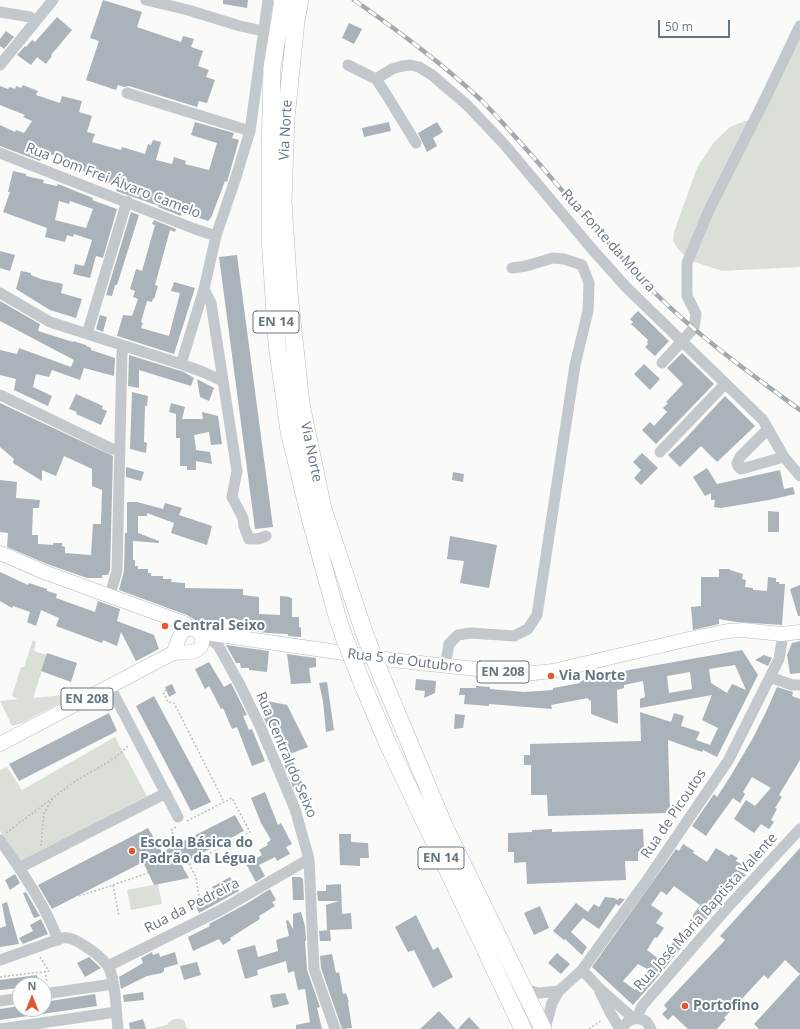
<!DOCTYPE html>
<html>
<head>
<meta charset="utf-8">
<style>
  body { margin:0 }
  #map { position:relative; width:800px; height:1029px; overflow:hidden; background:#fafaf8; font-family:"Open Sans",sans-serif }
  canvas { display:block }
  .north { position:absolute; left:12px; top:977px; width:40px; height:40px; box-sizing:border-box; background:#fff; border:1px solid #c1c8cd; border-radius:50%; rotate:0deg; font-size:11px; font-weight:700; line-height:16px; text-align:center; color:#657683 }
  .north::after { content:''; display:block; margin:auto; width:14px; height:18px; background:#e4572e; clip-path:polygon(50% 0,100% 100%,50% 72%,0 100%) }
  .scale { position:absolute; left:658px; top:20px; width:72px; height:18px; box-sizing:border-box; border:2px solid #657683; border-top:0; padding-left:5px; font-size:12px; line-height:14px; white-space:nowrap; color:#657683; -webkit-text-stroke:3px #fff; paint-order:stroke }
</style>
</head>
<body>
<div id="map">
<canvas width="800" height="1029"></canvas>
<div class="north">N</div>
<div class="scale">50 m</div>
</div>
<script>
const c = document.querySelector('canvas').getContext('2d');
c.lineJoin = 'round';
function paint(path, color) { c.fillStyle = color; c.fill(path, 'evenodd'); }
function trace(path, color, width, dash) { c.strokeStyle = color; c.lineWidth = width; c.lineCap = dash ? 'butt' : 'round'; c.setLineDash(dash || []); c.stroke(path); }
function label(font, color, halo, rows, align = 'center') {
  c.font = font + ' "Open Sans",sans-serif'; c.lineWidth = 4; c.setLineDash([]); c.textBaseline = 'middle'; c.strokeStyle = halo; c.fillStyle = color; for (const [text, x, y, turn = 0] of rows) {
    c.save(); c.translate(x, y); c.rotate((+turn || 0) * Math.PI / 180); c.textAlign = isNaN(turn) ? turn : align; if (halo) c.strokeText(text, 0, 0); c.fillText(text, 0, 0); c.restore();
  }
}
paint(new Path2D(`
  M800,34V267L722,271L692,261L686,257L678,249L673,241L674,232L697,168L714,142L730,127L745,121L760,118Z
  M33,640L36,642L34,651L47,655L33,698L74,694V696L22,723L12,726L0,701L18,699L12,696L21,667H24Z
  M115,737L147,796L21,862L0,831V770L7,767L22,790Z
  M158,884L162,904L131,910L127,890Z
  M174,1019H180L184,1020L187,1029H149L167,1025L169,1022Z`), '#dadfd7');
paint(new Path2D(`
  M103,0L142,12L137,27L181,42L183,36L194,39L191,47L203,51L198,66L209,70L206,77L215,80L207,103L199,101L197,107L129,86L124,87L118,85L116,90L86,80L99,41L90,38Z
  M223,0H248L247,8L223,4Z
  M57,17L72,30L51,55L52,56L46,64L37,57L31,65L17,55L25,46L26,47L32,40L35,42Z
  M349,23L362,29L354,44L342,38Z
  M6,31L14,37L4,49L0,46V39Z
  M23,85L38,91L36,95L60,103L62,96L82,101L79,112L92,116L87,132L95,134L92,142L121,150L122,147L145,154L148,144L151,145L153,140L161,142L156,160L172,164L174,157L186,161L185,164L209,170L217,143L191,135L195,122L234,133L232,138L239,140L227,182L225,181L211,218L208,221L182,212L181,216L158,207L159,206L116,191L118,186L96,179L97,176L71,167L73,161L43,152L40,161L0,146V125L15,132L16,130L24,133L32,121L23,117L25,115L0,105V86L8,89L10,87L15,89L16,86L21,88Z
  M389,122L391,131L364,137L362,128Z
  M437,122L443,132L433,138L437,146L427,152L418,133Z
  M13,171L26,174V176L44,180L43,183L57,186L58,184L93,198L92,200L117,209L103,258L96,256L90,278L73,274L75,264L84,266L92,240L74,234L73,237L67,235L65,242L45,237L47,228L3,212L10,192H8ZM59,201L69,204L70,201L93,209L86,228L55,220Z
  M131,212L139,215L117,285H115L112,296L106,295Z
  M154,220L176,229L175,232L170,230L155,285L158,286L154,299L153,298L152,302L147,301L141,322L143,323L141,328L169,336L180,293L171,291L174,282L195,288L174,354L117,336L123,315L132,316L138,299L133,297L135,291L130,289L136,269L142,271L155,225L152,224Z
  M0,251L15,255L10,271L0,268Z
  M237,255L273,527L255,529L219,257Z
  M21,271L31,273V275L41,279L63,284L61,293L82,299L76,318L50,310L16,289Z
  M0,301L40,324L38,331L73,342V341L86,345V346L91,348V350L115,358L114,376L84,368L80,380L52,370L49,377L36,374L33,387L52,396L48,406L14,390L16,379L0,375V350L17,354L19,348L71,367L74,360L0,321Z
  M638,311L669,341L655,356L645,347L648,344L647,342L648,340L631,324L633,322L630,319Z
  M100,315L107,317L103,332L96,329Z
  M682,353L714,384L656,444L642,430L650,422L654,426L667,412L663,408L668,403L666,402L683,384L667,368Z
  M129,355L184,372L194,378L191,386L139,370V388L128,386Z
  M644,364L660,379L650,390L634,374Z
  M197,379L214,388L209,401L200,397Z
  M132,392L148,396L147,406H145L144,442L147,443L146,453L130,449Z
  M76,394L103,406L102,409L107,411L101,425L76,414L77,412L69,409Z
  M725,396L755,426L717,462L701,446L680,467L668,455L684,440Z
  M0,403L113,456L110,570L108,575H102V578H87L47,564L7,547L8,533L0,532V480L17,482L16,498L40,500L39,508H33L32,535H38V544L53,545V543H62V546L65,547V553L91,555L93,524H101L102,490L92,486V469L64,456L56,476L42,470V481L13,463L14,459L0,447Z
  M171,403L185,407L182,419H203L202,412L218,416L222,444L211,445L209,432L194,435L196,450L210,452L212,464L196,461V470H187V466H180V438H176V414L169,412Z
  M642,453L658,468L641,485L634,478L641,470L633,462Z
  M126,467L144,472L141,481L126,477Z
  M707,468L717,484L780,470L784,489L793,487L795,494L769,500L721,508L714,507L715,500H711V493L705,496L693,477Z
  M453,472L464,474L463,482L452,480Z
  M127,502H137L163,509L165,503L182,508L179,515L212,526L207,545L171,533L174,523L147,513V516H138V533L159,541V543L133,541V560H135V566H138V569H148V573H151V576H163V579H172L171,582L185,583V588L243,589V595L259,597V614L280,615V596L290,597V598H292V617H299V627L301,628V637L288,636V634L268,633L243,630V620L220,619V626L210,625L195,620L187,615L119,590L124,571L125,533H127Z
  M768,511L779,512V532H768Z
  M450,536L497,545L489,588L460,583L464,561L447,559Z
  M719,569H730V570L743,574L742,579L746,580L745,587L753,588V590L767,591L768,577L776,578V582H779V584H785L782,625L736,622L719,619V624L693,630L691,607L701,606V577H719Z
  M0,572L28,585L29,583L47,589V591L57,594L56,598L95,612L98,601L120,609L117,621L154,635L159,649L136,661L121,632L117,646L103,640L102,643L56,626L59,618L41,610L36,626L27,622L30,612L13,606L12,608L0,601Z
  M800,585V616H798L790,589Z
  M800,641V673L790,674L787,655L792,643Z
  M226,645L269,651L267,672L249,670V668H241L240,663H236Z
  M742,650L758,675L717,757L703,750L702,752L668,740L670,813L548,816L547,795H531V765H524V755H530V744L641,741L640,712L671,722L674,713L684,716L681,726L700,732L696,740L710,745L718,728L702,720L712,695L640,708V699L645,697L643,681L624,685V688L617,690L618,724L591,714V700L589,701L588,698L551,705L552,709L489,704V706L464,704L465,695H459L460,688H476V686L490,687V689L524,692L553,690V688L580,683V681L607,676V675L629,670ZM735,665L746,690L732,684L727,693L711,683L709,669ZM690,672L692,689L669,693L667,676Z
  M47,653L77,663L71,682L41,671Z
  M287,654L316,658V667L309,668L311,683L291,684Z
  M764,655L772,658L768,666L755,660Z
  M209,662L224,687L231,683L247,715L243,716L249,730L252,729L265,761L252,766L237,727L232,729L223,708L221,709L209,686L205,689L195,669Z
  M416,679L436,681L435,693L424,698L425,691L415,690Z
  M327,682L334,730L326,732L323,701L319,683Z
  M172,684L176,693L169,697L165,687Z
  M777,687L793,692L792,696L800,699V760L779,795L782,797L775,808L777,809L771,820L774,822L769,829L761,824L754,833L734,819L746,800L755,806L771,788L752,777L743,792L745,794L740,803L733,798L710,830L706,836L692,826L714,794L717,797L730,777L753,738L766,712Z
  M154,696L211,802L191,811L136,706Z
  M267,701L287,705L308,747L290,754L303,784L301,785V787L294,790L281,757L285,756L272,723L267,725L262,714L270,711Z
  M109,713L117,731L19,781L9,764Z
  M455,714L465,715L463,728L454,729Z
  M265,792L278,825L281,823L292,844L286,847L290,854L277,861L275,857L259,865L265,876L256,882L246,864L262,855L259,850L268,845L267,843L271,840L261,823L251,798Z
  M235,815L244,831L181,864L189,878L154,885L143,862L52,909L38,885L148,828L162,852Z
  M552,829V832L643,829L644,852H638V861H625L626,880L527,884L526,862L514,863V852H508V833L532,832V830Z
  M339,834H351V842L368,843L369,858H360V866L340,865Z
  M683,844L694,851L693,853L707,862L716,848L729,856L731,854L738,858L736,861L743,865L739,870L746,875L702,924L693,918V915L700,905L674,886L667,895L661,891L651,905L663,913L656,923L664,928L657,938L655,937L647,950L660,960L684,928L693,934L672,959L662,972L633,1005L592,967L676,849L679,851ZM638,964L651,971L635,990L623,981Z
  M800,848V974L785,960L768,979L764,975L724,1018L726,1019L717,1029H688L673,1015L668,1020L662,1014L667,1009L664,1005L725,940L720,936Z
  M15,874L20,883L10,890L5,880Z
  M230,877L239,891L199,913L196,906L218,897L212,887Z
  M292,877H300L303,879L304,900H293Z
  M341,884L342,914L351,913L352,929L327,930L326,905L339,901H318L317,891H326V885Z
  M270,889L276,900L272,902L275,906L259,916L260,919L230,938L231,940L223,945L219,939L193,951L188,937L210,926L209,924L246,904Z
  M26,892L40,916L34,918L23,893Z
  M605,897L614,898L618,900L619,898L625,899L619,906L616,904L599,929L583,918L571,932L587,947L582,955L565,939L564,940L553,931L576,903L588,912L594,904L599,907Z
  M7,902L19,944L0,947V928L6,926L2,904Z
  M540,906L549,928L534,935L524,913Z
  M301,912L305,926L306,941H305L307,970L320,1007L317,1008L322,1029H296V1025L310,1022L305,989L298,990L294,971L288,973L286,961L257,970L258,975L245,979L237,950L255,945L258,957L278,951L276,940L289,936L286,921L288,920L293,929V914Z
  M416,915L433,950L438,947L453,977L433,988L414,950L408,952L395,927Z
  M41,919L48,934L23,944L19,938L33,931L30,925Z
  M330,930L331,941H320L319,931Z
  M152,952L153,955L159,953L160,957L175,952L178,964L164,968V971L162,973L147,976L121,989L119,977L143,963L141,958Z
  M557,953L570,964L561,974L548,963Z
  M332,954L336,973L339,972L343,994L346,993L349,1002H348L352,1028L342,1029L321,968L320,956Z
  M89,957L101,968L85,977L77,963Z
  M197,962L201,975L184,980L180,966Z
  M800,974V1029H759L754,1024Z
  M37,975L39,985H20V988L0,990V980Z
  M143,992L144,1000L124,1002L123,995Z
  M285,993L289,1004L273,1008L270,995Z
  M95,994L97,1006L0,1020V1009L20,1006V1009H44V1012V1002Z
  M439,1011L456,1029H420Z
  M469,1017L480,1029H458Z
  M143,1019L146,1029H130L129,1023Z`), '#aab3b9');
const major = new Path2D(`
  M0,553L44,572L184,623L192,629
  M199,632L392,660L524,674L553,671L689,639L728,631L743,630L781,634L800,632
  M0,744L173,653C180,652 189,653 195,651C211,645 197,620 184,631C178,635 177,647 173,653`);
const highway = new Path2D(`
  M283,0L272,68L270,157V237L277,344L289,431L309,514L337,616L344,637
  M300,0L296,21L286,118L283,201L289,293L301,404L323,509L365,635
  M381,675L445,828L543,1029
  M363,685L387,742L523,1029`);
trace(major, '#b5babe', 15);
trace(highway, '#b4b9bd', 18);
trace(new Path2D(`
  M166,690L163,692L168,702L174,703L224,802
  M187,821L232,798L250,832L190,864
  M176,827L171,830L196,877L200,905
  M6,833L74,782L115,758L128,746
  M41,846L44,813L53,798
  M113,885L148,873
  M79,896L113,885L119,916
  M45,971L47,983
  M0,977L49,971L40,957
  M589,1029L602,1020`), '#bbbfc2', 1.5, [2, 2]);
trace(new Path2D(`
  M146,0L188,10L240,26L263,31
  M0,12L30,17L36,21
  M0,65L53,0
  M348,65L376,79L386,94L416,143
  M376,79L392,69L402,66L410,65L419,67L432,75L467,105L504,144L592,249L626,287L763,420L784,457L800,476
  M127,93L250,131
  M0,153L195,229L216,236
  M204,289L211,303L237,471L232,497L243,518L244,526L249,539H258L266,536
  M0,293L50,322L181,364L203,372L223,381
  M87,334L127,201
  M662,363L694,328L696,314L687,296V263L709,210L763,103L800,26
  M181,364L204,289L216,236L236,177L250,131L268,0
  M0,395L112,449H120
  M768,429L740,457L737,463L738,466L741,469L784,457
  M660,452L725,384
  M110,595L117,571L122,352L124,346
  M212,641L218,645L240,685L260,726L295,809L309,859L314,969L335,1029
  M445,666L449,644L458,635L471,633L514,636L528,629L537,615L575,365L588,311L589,283L582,265L564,259L553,258L526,266L512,268
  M770,677L792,685H800
  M110,687L178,817
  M0,840C21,871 45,904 58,940
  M19,868L166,793
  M0,960L62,938C72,937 77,941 85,946C93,951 101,957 107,965C116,976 116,1013 118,1029
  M108,966L219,911L309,859
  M582,970L599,988L633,1018
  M523,989L539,993L559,991
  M600,992L611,1014L620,1029
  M44,994L113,984
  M0,1001L20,998
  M637,1018L642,1006L728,907L800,829
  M1,1029L116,1012
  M545,1029L552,1003L559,991L582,970L645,883L728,761L779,659L782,641L781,634
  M621,1029L628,1021L637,1018L646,1021L651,1029`), '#c3c8cc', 11);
trace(major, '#fff', 14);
trace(highway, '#fff', 17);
const rail = new Path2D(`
  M354,0C398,31 442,63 481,100C500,119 517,139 535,159C574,204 613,250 655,293C699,337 750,373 800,410`);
trace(rail, '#a2aab0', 4.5);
trace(rail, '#fff', 3, [9]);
const highwayBridge = new Path2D(`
  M365,635L381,675
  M344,637L363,685`);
trace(highwayBridge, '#b4b9bd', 18, []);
trace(highwayBridge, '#fff', 17);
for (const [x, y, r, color] of [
  [165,626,4,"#e4572e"],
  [551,676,4,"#e4572e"],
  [132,851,4,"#e4572e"],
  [685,1006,4,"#e4572e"]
]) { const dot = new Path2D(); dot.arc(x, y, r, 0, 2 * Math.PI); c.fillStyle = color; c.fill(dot); trace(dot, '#fff', 1.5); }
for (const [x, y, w] of [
  [276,322,46],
  [503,672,52],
  [87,699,52],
  [441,858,46]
]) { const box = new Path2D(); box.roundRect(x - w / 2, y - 11, w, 22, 3); c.fillStyle = '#fff'; c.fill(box); trace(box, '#657683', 1); }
label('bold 13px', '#657683', null, [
  ["EN 14",276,322],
  ["EN 208",503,672],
  ["EN 208",87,699],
  ["EN 14",441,858]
]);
label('14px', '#657683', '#fff', [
  ["Via Norte",286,130,-87],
  ["Rua Dom Frei Álvaro Camelo",113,181,21],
  ["Rua Fonte da Moura",608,241,48],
  ["Via Norte",311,452,78],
  ["Rua 5 de Outubro",405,661,7],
  ["Rua Central do Seixo",286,755,67],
  ["Rua de Picoutos",674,814,-56],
  ["Rua da Pedreira",192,906,-27],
  ["Rua José Maria Baptista Valente",706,912,-48]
]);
label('bold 14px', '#657683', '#fff', [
  ["Central Seixo",173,626],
  ["Via Norte",559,676],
  ["Escola Básica do",140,843],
  ["Padrão da Légua",140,859],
  ["Portofino",693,1006]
], 'left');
</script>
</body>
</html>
